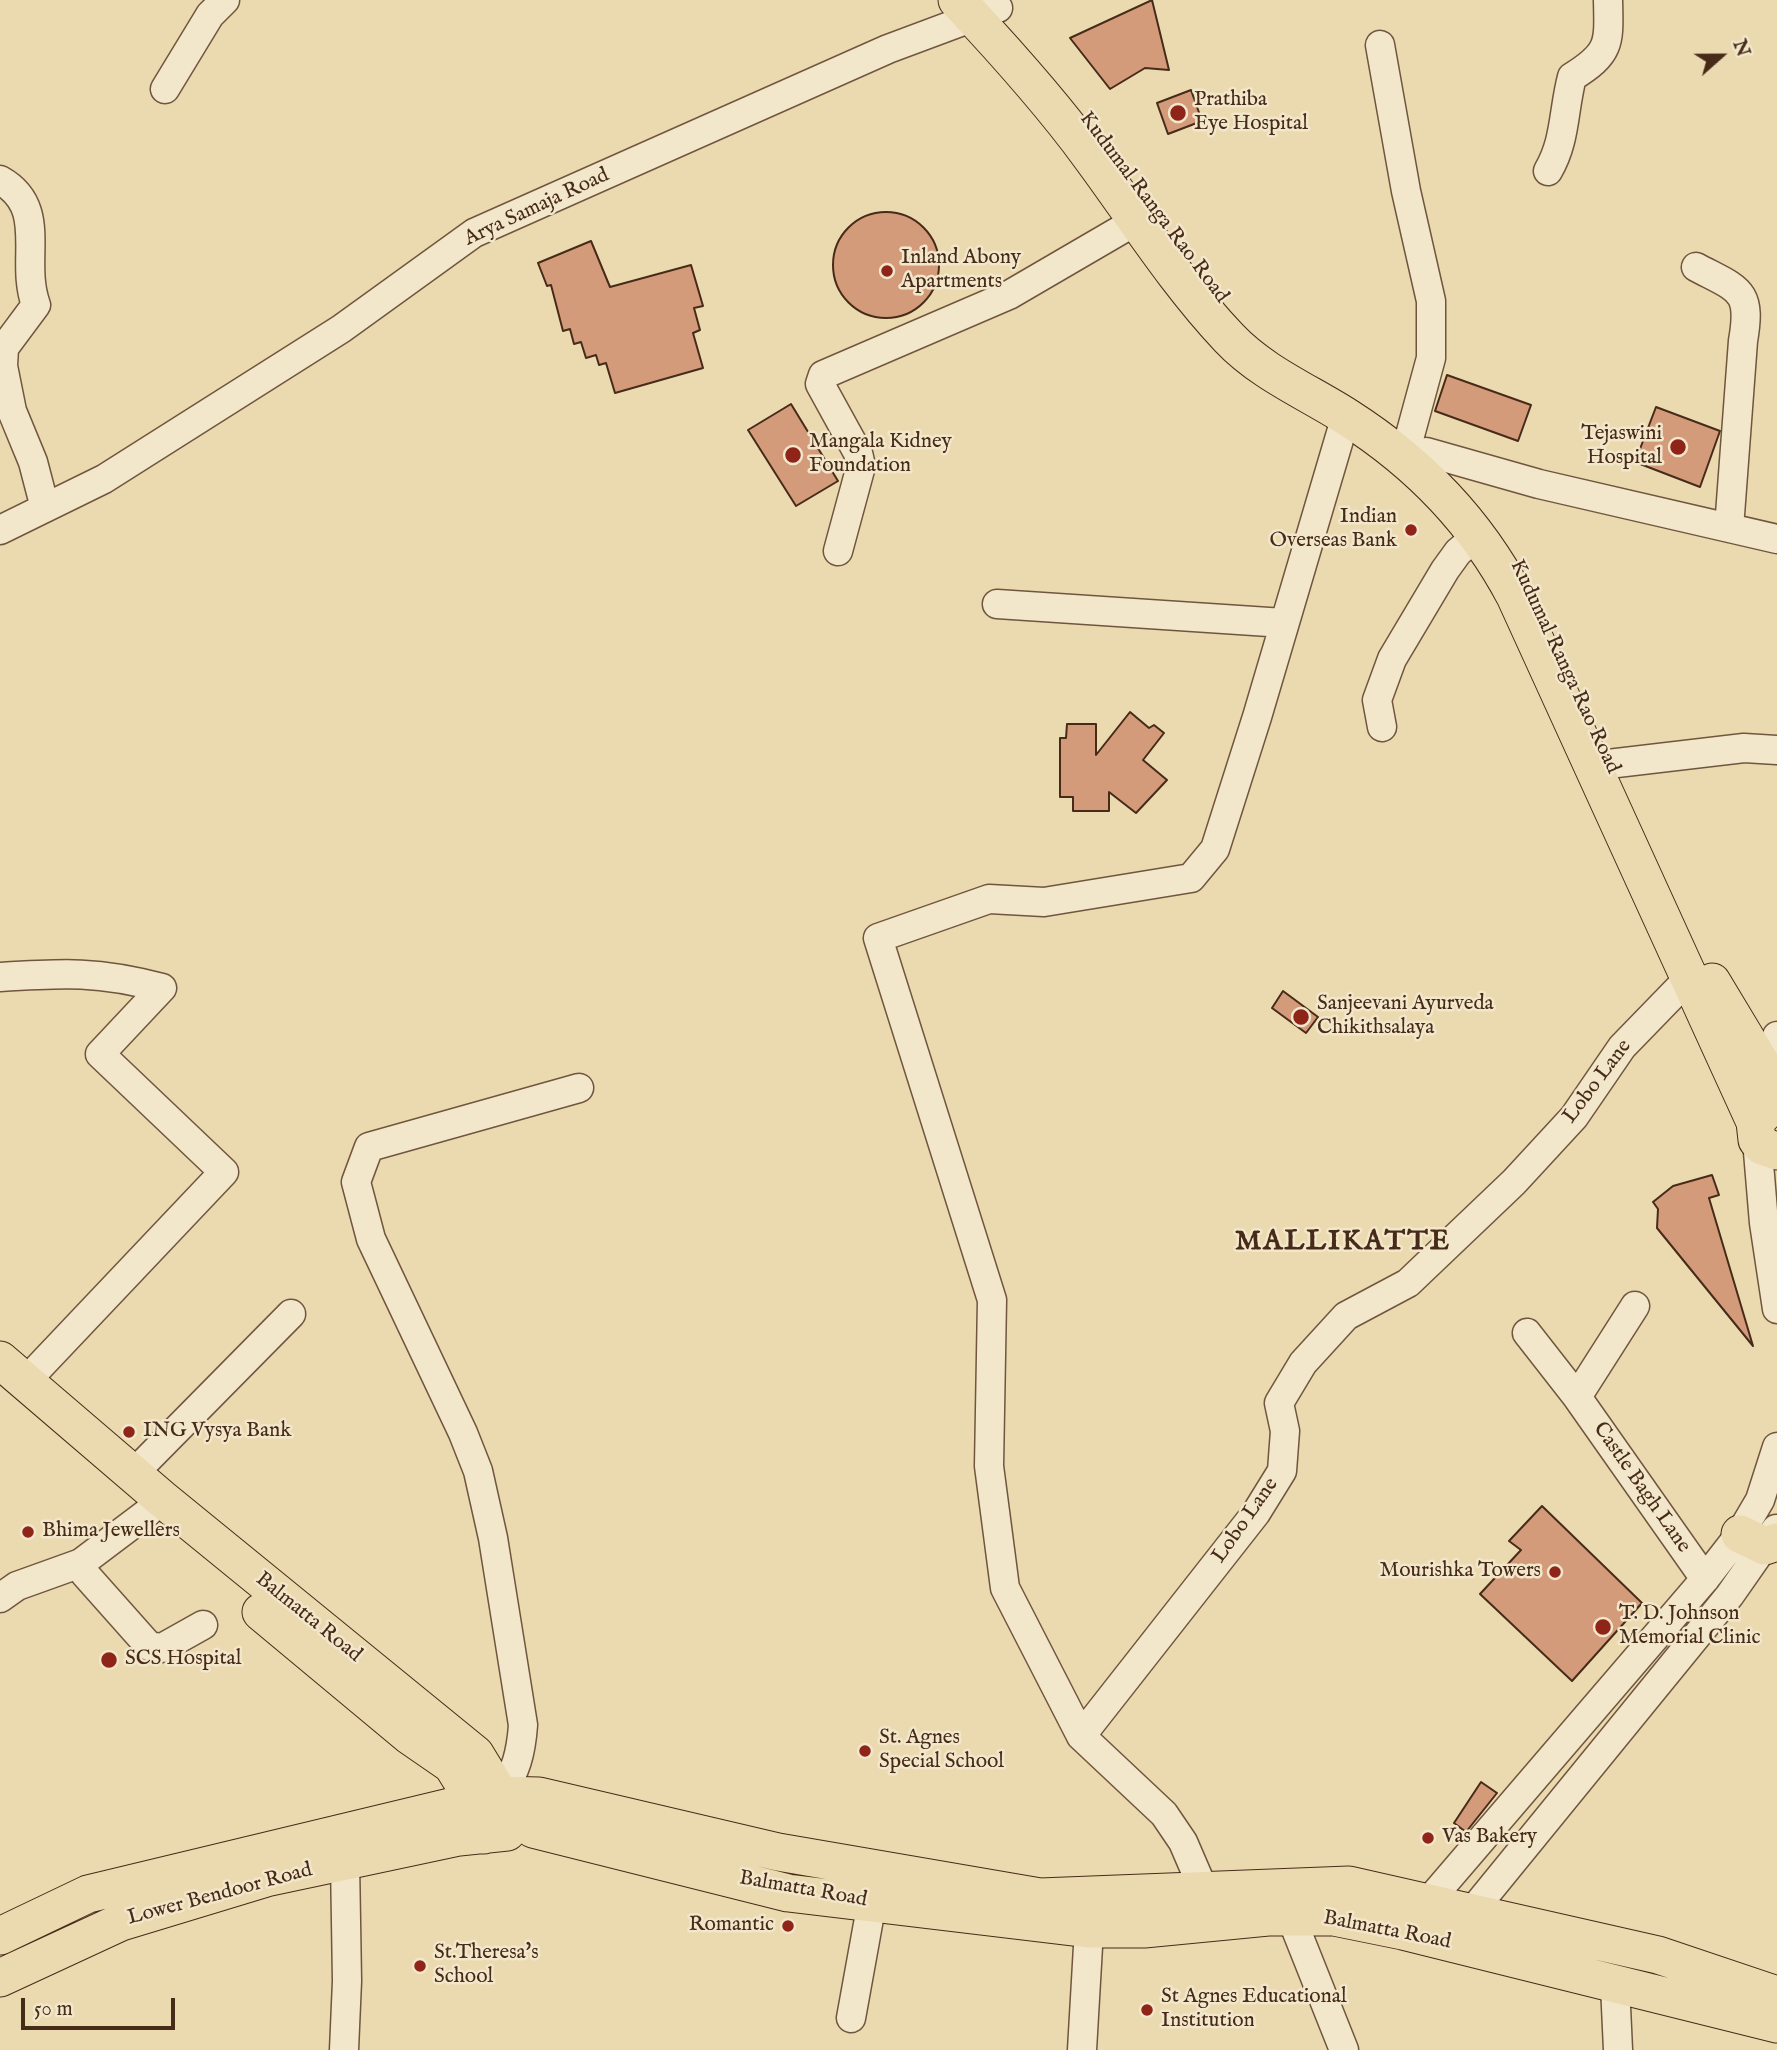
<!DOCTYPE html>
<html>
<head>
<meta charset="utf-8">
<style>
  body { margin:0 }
  #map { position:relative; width:1777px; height:2050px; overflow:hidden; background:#ebd9af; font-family:"IM FELL English",serif }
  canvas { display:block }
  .north { position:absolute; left:1686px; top:21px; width:70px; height:70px; -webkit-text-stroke:5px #f2e6cb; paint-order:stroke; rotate:69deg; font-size:19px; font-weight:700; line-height:28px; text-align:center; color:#472b19 }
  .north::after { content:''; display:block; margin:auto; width:24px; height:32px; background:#472b19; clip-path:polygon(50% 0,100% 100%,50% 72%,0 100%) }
  .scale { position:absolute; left:21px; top:1998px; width:154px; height:32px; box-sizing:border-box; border:4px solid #472b19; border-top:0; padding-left:9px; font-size:21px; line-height:24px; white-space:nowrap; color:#472b19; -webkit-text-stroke:5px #f2e6cb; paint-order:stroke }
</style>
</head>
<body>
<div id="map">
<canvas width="1777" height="2050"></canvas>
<div class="north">N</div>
<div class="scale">50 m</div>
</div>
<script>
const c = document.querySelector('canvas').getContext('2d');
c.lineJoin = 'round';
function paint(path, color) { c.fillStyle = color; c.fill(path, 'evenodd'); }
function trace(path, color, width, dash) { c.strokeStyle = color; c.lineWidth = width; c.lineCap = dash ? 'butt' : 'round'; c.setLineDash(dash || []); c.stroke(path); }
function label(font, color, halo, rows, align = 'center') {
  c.font = font + ' "IM FELL English",serif'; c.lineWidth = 5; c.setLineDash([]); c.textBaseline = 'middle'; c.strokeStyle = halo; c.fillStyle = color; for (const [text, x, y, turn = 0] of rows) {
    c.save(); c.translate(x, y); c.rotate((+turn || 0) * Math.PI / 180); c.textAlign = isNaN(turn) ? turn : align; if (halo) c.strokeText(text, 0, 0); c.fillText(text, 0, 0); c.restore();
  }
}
const building = new Path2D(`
  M1152,0L1169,70L1145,68L1110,89L1070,38Z
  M1191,90L1202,121L1168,134L1157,103Z
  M833 265a53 53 0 1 1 106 0a53 53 0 1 1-106 0Z
  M591,241L610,287L691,265L703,306L694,308L700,330L693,333L703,368L615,393L606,363L599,365L596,355L586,358L581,342L574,344L570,329L563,331L551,285L547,286L538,263Z
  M1447,375L1531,405L1518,441L1435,411Z
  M791,404L838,481L796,506L748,430Z
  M1656,407L1720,431L1700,487L1635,462Z
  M1130,712L1149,728L1154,725L1164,733L1143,760L1167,780L1136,813L1109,792V811H1073V797H1060V738H1066L1067,724H1096V755Z
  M1283,991L1318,1017L1306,1033L1272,1008Z
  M1712,1175L1719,1195L1709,1198L1753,1346L1657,1228L1658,1209L1653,1202L1673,1186Z
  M1542,1506L1642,1603L1572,1681L1480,1594L1521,1550L1509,1541Z
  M1481,1782L1497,1793L1466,1832L1454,1823Z`);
paint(building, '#d49b7b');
trace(building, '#472b19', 2);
const minor = new Path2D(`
  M1380,45L1406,191L1431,301V358L1409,439L1399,455
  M165,89L210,15L225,0
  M1548,171C1566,140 1563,111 1572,77C1611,53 1609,43 1608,0
  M0,180C50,208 19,259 36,305L4,348L3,366L12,411L33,462L45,508
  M1696,267C1739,290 1752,289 1743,341L1729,528
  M1409,464L1426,452L1539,484L1777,539
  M0,530L104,479L341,329L474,233L888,49L998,8
  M838,551L861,466L858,453L820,384L823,375L1009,295L1136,221
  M997,604L1284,623
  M1382,727L1377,700L1392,659L1445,570L1458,552L1478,535
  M1608,764L1744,748L1777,750
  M0,977C64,973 99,971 162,988L100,1054L224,1172L25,1382
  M1777,1036L1773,1047L1777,1078
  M1757,1140L1764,1223L1777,1309
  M1527,1333L1577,1397L1705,1579
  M1577,1397L1635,1306
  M133,1474L291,1314
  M161,1498L146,1514L81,1563L85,1574L149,1646L162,1648L203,1625
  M0,1598L17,1586L81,1563
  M1081,1736L1005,1588L989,1466L992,1300L878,938L989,899L1044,902L1191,878L1215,849L1257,717L1346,416
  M500,1795C516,1772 521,1753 523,1725L493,1538L478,1471L463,1433L371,1239L356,1182L369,1147L579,1088
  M1205,1893L1183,1842L1164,1814L1081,1736L1256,1513L1282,1471L1285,1431L1279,1403L1303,1363L1346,1316L1408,1283L1514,1182L1574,1117L1622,1047L1689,978
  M1416,1916L1705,1579L1740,1534L1760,1500L1777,1447
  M1291,1917L1344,2050
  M1461,1925L1730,1595L1776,1529
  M1615,1985L1618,2050
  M851,2018L872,1902
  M344,2050L347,1981L345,1862
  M1082,2050L1089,1929`);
const major = new Path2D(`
  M957,0C1004,50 1051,102 1091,157C1136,218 1177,283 1229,338C1262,373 1308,392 1347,417C1419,463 1476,522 1515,596L1755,1122
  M1712,982L1777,1090
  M1769,1108L1755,1122L1757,1140L1762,1146L1777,1151
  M0,1360L161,1498L475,1754L500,1795L533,1829L788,1893L1089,1929H1144L1268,1917H1334L1403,1931L1777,2024
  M1740,1534L1765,1546L1777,1542
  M261,1612L410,1736L452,1765L465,1786L484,1835
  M0,1936L88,1894L500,1795L539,1796L778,1852L1040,1897L1349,1885L1658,1955L1777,1995
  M0,1978L121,1922L266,1878L459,1837L507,1832`);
trace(minor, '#70563e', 31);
trace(major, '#472b19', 39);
trace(minor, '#f2e6cb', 28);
trace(major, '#ebd9af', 37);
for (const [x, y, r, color] of [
  [1178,113,9,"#8f2418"],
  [887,271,7,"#8f2418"],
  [1678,447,9,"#8f2418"],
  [793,455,9,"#8f2418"],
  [1411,530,7,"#8f2418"],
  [1301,1017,9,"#8f2418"],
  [129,1432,7,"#8f2418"],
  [28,1532,7,"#8f2418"],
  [1555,1572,7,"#8f2418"],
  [1603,1627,9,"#8f2418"],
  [109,1660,9,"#8f2418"],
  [865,1751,7,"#8f2418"],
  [1428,1838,7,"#8f2418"],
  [788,1926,7,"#8f2418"],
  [420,1966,7,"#8f2418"],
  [1147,2010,7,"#8f2418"]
]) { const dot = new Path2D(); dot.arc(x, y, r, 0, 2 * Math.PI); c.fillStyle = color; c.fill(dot); trace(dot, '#f2e6cb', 2.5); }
label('21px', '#472b19', '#f2e6cb', [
  ["Prathiba",1194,101],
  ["Eye Hospital",1194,125],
  ["Inland Abony",901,259],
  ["Apartments",901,283],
  ["Tejaswini",1662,435,"right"],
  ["Hospital",1662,459,"right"],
  ["Mangala Kidney",809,443],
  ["Foundation",809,467],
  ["Indian",1397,518,"right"],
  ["Overseas Bank",1397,542,"right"],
  ["Sanjeevani Ayurveda",1317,1005],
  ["Chikithsalaya",1317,1029],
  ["ING Vysya Bank",143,1432],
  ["Bhima Jewellers",42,1532],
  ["Mourishka Towers",1541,1572,"right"],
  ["T. D. Johnson",1619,1615],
  ["Memorial Clinic",1619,1639],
  ["SCS Hospital",125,1660],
  ["St. Agnes",879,1739],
  ["Special School",879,1763],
  ["Vas Bakery",1442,1838],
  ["Romantic",774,1926,"right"],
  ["St.Theresa's",434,1954],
  ["School",434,1978],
  ["St Agnes Educational",1161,1998],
  ["Institution",1161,2022]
], 'left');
label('21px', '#472b19', '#f2e6cb', [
  ["Arya Samaja Road",537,208,-25],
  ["Kudumal Ranga Rao Road",1153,208,53],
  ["Kudumal Ranga Rao Road",1564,667,65],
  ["Lobo Lane",1598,1082,-53],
  ["Castle Bagh Lane",1641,1488,55],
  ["Lobo Lane",1246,1521,-55],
  ["Balmatta Road",308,1618,39],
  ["Balmatta Road",803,1890,10],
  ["Lower Bendoor Road",220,1895,-15],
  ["Balmatta Road",1387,1931,11]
]);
c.letterSpacing = '2px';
label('bold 28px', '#472b19', '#f2e6cb', [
  ["MALLIKATTE",1343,1243]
]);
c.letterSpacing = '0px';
</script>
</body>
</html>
